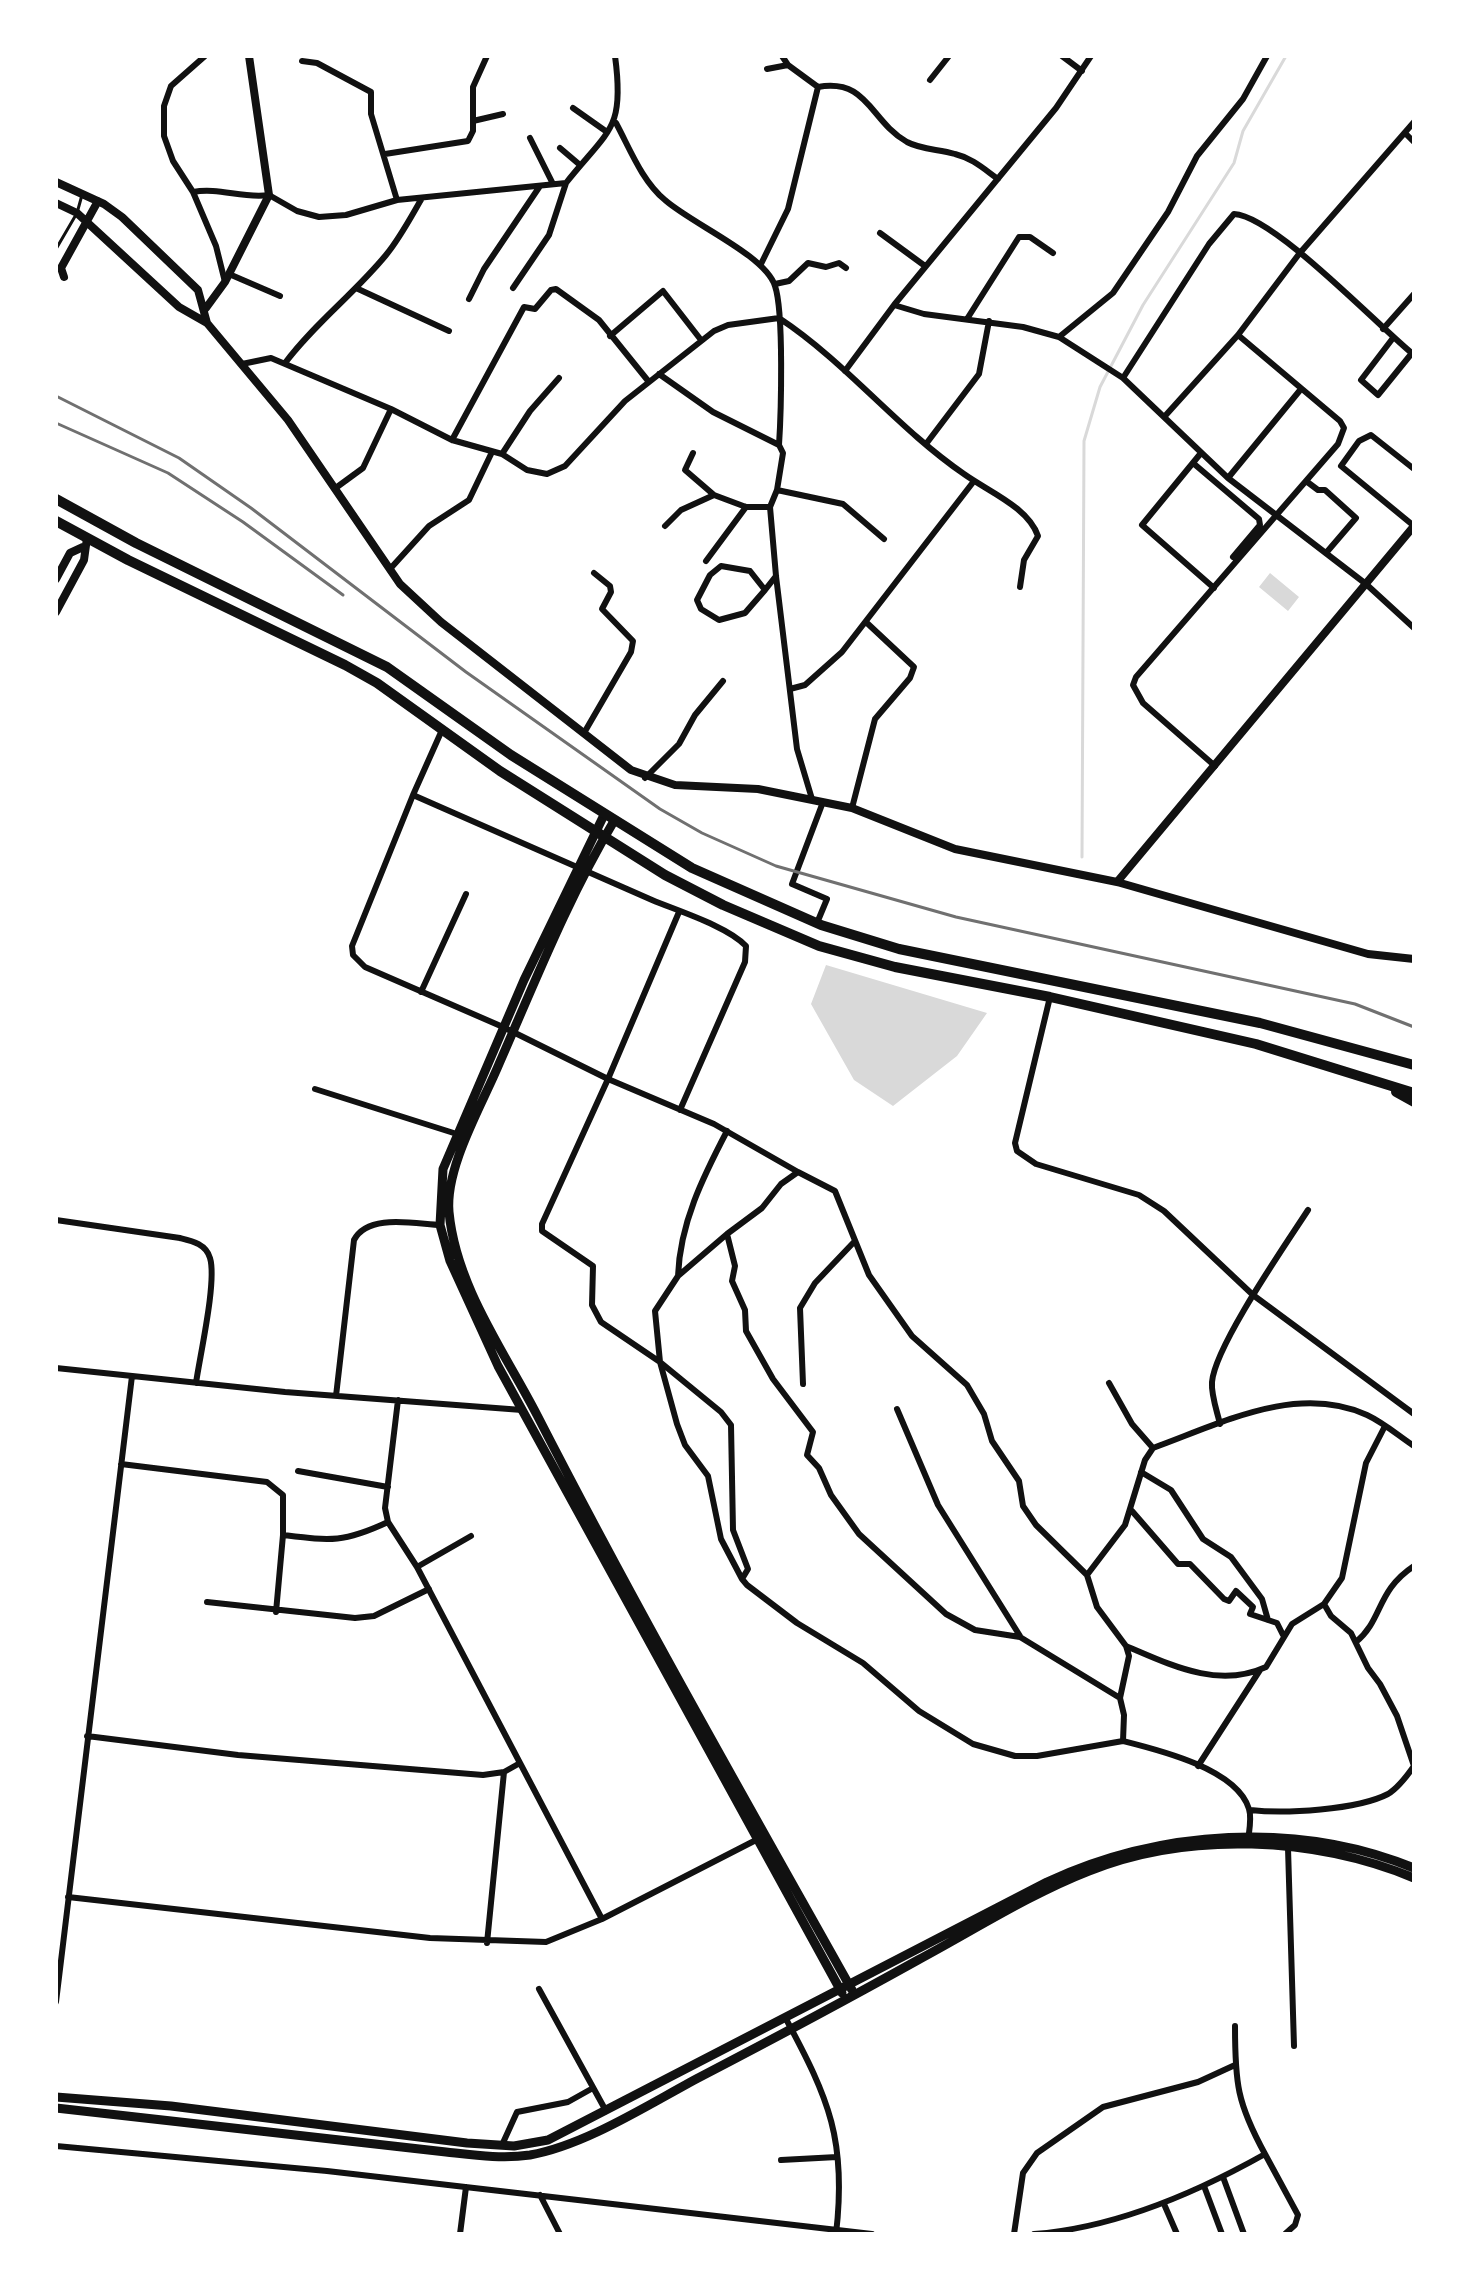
<!DOCTYPE html>
<html>
<head>
<meta charset="utf-8">
<style>
  body { margin:0 }
  #map { position:relative; width:1470px; height:2290px; overflow:hidden; background:#fff; font-family:Quicksand,sans-serif }
  canvas { display:block }
  .frame { position:absolute; inset:0; border:58px solid #fff; pointer-events:none }
</style>
</head>
<body>
<div id="map">
<canvas width="1470" height="2290"></canvas>
<div class="frame"></div>
</div>
<script>
const c = document.querySelector('canvas').getContext('2d');
c.lineJoin = 'round';
function paint(path, color) { c.fillStyle = color; c.fill(path, 'evenodd'); }
function trace(path, color, width, dash) { c.strokeStyle = color; c.lineWidth = width; c.lineCap = dash ? 'butt' : 'round'; c.setLineDash(dash || []); c.stroke(path); }
paint(new Path2D(`
  M1270,573L1299,597L1288,611L1259,587Z
  M826,965L987,1013L957,1056L893,1106L854,1080L811,1004Z`), '#d9d9d9');
trace(new Path2D(`
  M1082,857L1084,441L1100,387L1143,305L1234,163L1243,131L1286,56`), '#d9d9d9', 3);
trace(new Path2D(`
  M56,249L77,213L82,195`), '#111', 3);
trace(new Path2D(`
  M205,56L171,86L164,106V136L173,161L193,192L216,246L225,282
  M782,56L788,65L818,87C868,78 870,121 907,142C922,150 939,149 955,154C972,158 984,169 998,179
  M1062,56L1082,71
  M302,61L317,63L371,92V114L397,200
  M767,69L788,65
  M930,80L949,56
  M573,108L607,132
  M473,121L503,114
  M616,123C630,149 642,181 665,200C692,224 765,255 775,286C784,312 781,415 779,445
  M1405,133L1414,142
  M530,138L553,184
  M560,148L580,165
  M385,154L468,141L473,131V87L487,56
  M193,192C219,187 243,199 269,195L297,211L319,217L346,215L397,200L566,183C609,129 625,130 615,56
  M880,233L925,266
  M761,264L788,209L818,87
  M229,274L280,296
  M775,284L789,281L808,263L826,267L839,263L846,268
  M356,288L449,331
  M513,288L549,235L566,183
  M469,299L484,269L540,186
  M894,305L924,314L1023,327L1059,337L1123,378L1228,478L1366,584L1414,628
  M967,319L1019,237H1030L1053,253
  M1383,329L1414,294
  M610,336L663,291L701,340
  M1059,337L1113,293L1168,212L1197,156L1243,99L1267,56
  M1393,338L1361,380L1378,395L1412,353
  M285,363C315,323 354,294 386,255C400,238 411,217 422,198
  M242,364L271,358L391,409L452,440L502,454L527,470L547,474L565,466L625,401L714,331L728,325L779,318C847,363 897,428 964,474C989,492 1028,507 1038,536L1024,560L1020,587
  M845,371L894,305L1056,108L1091,56
  M659,374L713,412L779,445L783,453L777,490L770,507L776,576L797,749L812,799
  M1123,378L1209,244L1234,214C1274,216 1377,325 1414,355
  M1165,416L1238,335L1299,254L1414,122
  M452,440L524,307L535,309L551,290L556,289L599,320L649,382
  M926,444L979,374L989,321
  M693,453L685,470L714,495
  M1201,453L1142,525L1214,588
  M502,454L530,411L559,378
  M1193,463L1259,519L1260,525L1233,557
  M1228,478L1301,389
  M1306,481L1318,490H1325L1356,518L1326,553
  M337,487L363,468L391,409
  M777,490L843,504L884,539
  M665,526L681,510L714,495L746,507H770
  M1414,526L1341,466L1359,441L1371,435L1414,469
  M706,561L746,507
  M390,569L429,526L469,500L492,452
  M765,590L745,613L719,620L701,609L697,600L710,575L721,566L750,571L765,590L776,576
  M790,689L805,685L842,652L974,481
  M584,733L631,652L633,641L602,609L611,592L610,586L594,573
  M1215,766L1143,703L1133,685L1136,677L1338,444L1344,428L1340,421L1238,335
  M645,778L679,744L695,715L723,681
  M413,795L442,730
  M852,808L875,719L910,678L914,667L867,623
  M679,912L608,1079L503,1027L365,967L353,955L352,946L413,795C493,830 572,865 652,900C678,911 727,926 746,946L745,962L680,1110
  M817,923L827,899L792,884L823,802
  M421,992L466,894
  M1050,997L1015,1143L1017,1151L1036,1164L1139,1195L1164,1211L1253,1295L1414,1414
  M315,1089L460,1135
  M798,1172L714,1124L608,1079L542,1224V1231L593,1266L592,1305L601,1322L660,1362L721,1412L731,1425L733,1530L748,1569L742,1579L747,1585L797,1623L863,1663L919,1711L973,1744L1015,1756H1037L1123,1741
  M56,1220L180,1238C192,1241 206,1244 210,1258C217,1281 200,1355 196,1383
  M727,1234L678,1276L655,1311L660,1362L677,1424L685,1445L708,1476L721,1539L742,1579
  M678,1276C680,1223 703,1177 727,1131
  M56,1368L285,1392L522,1410
  M1109,1383L1132,1424L1153,1448
  M803,1384L800,1308L815,1283L854,1242
  M336,1396L354,1240C368,1213 415,1224 441,1225
  M398,1400L385,1508L388,1522L417,1567L602,1919
  M897,1409L938,1505L1020,1636
  M1220,1424C1217,1411 1211,1395 1212,1382C1215,1346 1286,1244 1308,1210
  M121,1464L267,1482L283,1495V1535C331,1541 343,1543 388,1522
  M298,1471L388,1487
  M1141,1472L1171,1490L1203,1539L1231,1557L1262,1599L1268,1620
  M1132,1511L1178,1564H1190L1224,1599L1229,1601L1236,1591L1253,1607L1250,1614L1277,1623L1283,1635
  M417,1567L471,1536
  M1087,1575L1036,1525L1023,1506L1019,1481L992,1441L984,1414L967,1385L912,1336L869,1275L835,1191L798,1172L781,1184L762,1208L727,1234L735,1266L732,1281L745,1310L746,1331L773,1379L813,1432L807,1455L819,1468L831,1495L859,1534L946,1614L975,1630L1020,1637L1120,1698
  M207,1602L355,1618L374,1616L429,1589
  M276,1612L283,1535
  M1356,1642C1383,1620 1376,1591 1414,1566
  M1126,1646C1171,1665 1218,1689 1266,1667L1292,1624L1324,1604L1342,1578L1366,1463L1385,1426
  M87,1736L238,1755L483,1775L504,1772L520,1763
  M1198,1766L1260,1670
  M1250,1810C1285,1814 1357,1810 1388,1794C1398,1788 1407,1776 1414,1766L1397,1716L1380,1684L1368,1668L1351,1633L1331,1616L1324,1604
  M1248,1841C1249,1832 1252,1818 1249,1809C1237,1769 1159,1750 1123,1741L1124,1715L1120,1698L1129,1656L1126,1646L1097,1607L1087,1575L1125,1525L1145,1460L1153,1448C1220,1424 1296,1383 1367,1415C1384,1423 1399,1436 1414,1446
  M1288,1848L1294,2046
  M68,1897L430,1938L546,1942L602,1919L758,1839
  M487,1943L504,1772
  M539,1989L606,2111
  M56,2002L132,1376
  M786,2019C829,2099 847,2141 836,2234
  M1235,2026C1235,2083 1237,2103 1265,2154
  M502,2145L517,2112L568,2102L593,2088
  M56,2146L327,2171L872,2234
  M781,2160L837,2157
  M1223,2177L1244,2234
  M1204,2186L1222,2234
  M540,2195L560,2234
  M1164,2204L1177,2234
  M460,2234L466,2187
  M1014,2234L1023,2173L1037,2153L1103,2107L1198,2082L1235,2065
  M1034,2234C1115,2228 1194,2194 1265,2154L1298,2215L1295,2225L1285,2234`), '#111', 6);
trace(new Path2D(`
  M56,182L104,204L122,217L198,290L207,323
  M56,203L77,213L179,307L207,323L288,420L400,584L441,622L631,770L675,785L758,789L852,808L955,849L1117,882L1368,954L1414,959
  M64,277L61,268L98,201
  M206,308L225,282L269,195L249,56
  M56,579L70,553L83,547
  M56,612L84,560L87,538
  M1117,882L1414,526`), '#111', 8);
trace(new Path2D(`
  M604,815L524,980L443,1169L440,1225L450,1261L498,1366L842,1993
  M614,821C568,898 535,982 499,1064C482,1105 445,1167 449,1212C456,1286 504,1351 537,1415C637,1610 745,1799 852,1990
  M56,2097L171,2106L467,2143L514,2146L548,2140L1047,1882C1159,1830 1297,1820 1414,1868
  M56,2108L446,2152C474,2155 502,2159 530,2155C586,2145 649,2104 700,2077C773,2039 846,2000 918,1960C974,1930 1030,1894 1089,1871C1189,1831 1315,1837 1414,1878`), '#111', 9);
trace(new Path2D(`
  M56,499L136,543L387,667L511,755L692,868L821,925L899,949L1260,1023L1414,1065
  M56,521L128,560L345,665L377,683L500,771L665,875L723,905L819,946L895,967L1050,997L1256,1044L1414,1093
  M1396,1092L1414,1102`), '#111', 10);
trace(new Path2D(`
  M56,396L179,458L251,508L466,672L660,809L702,833L776,866L956,917L1355,1004L1414,1027
  M56,423L168,473L243,522L343,595`), '#707070', 3);
</script>
</body>
</html>
